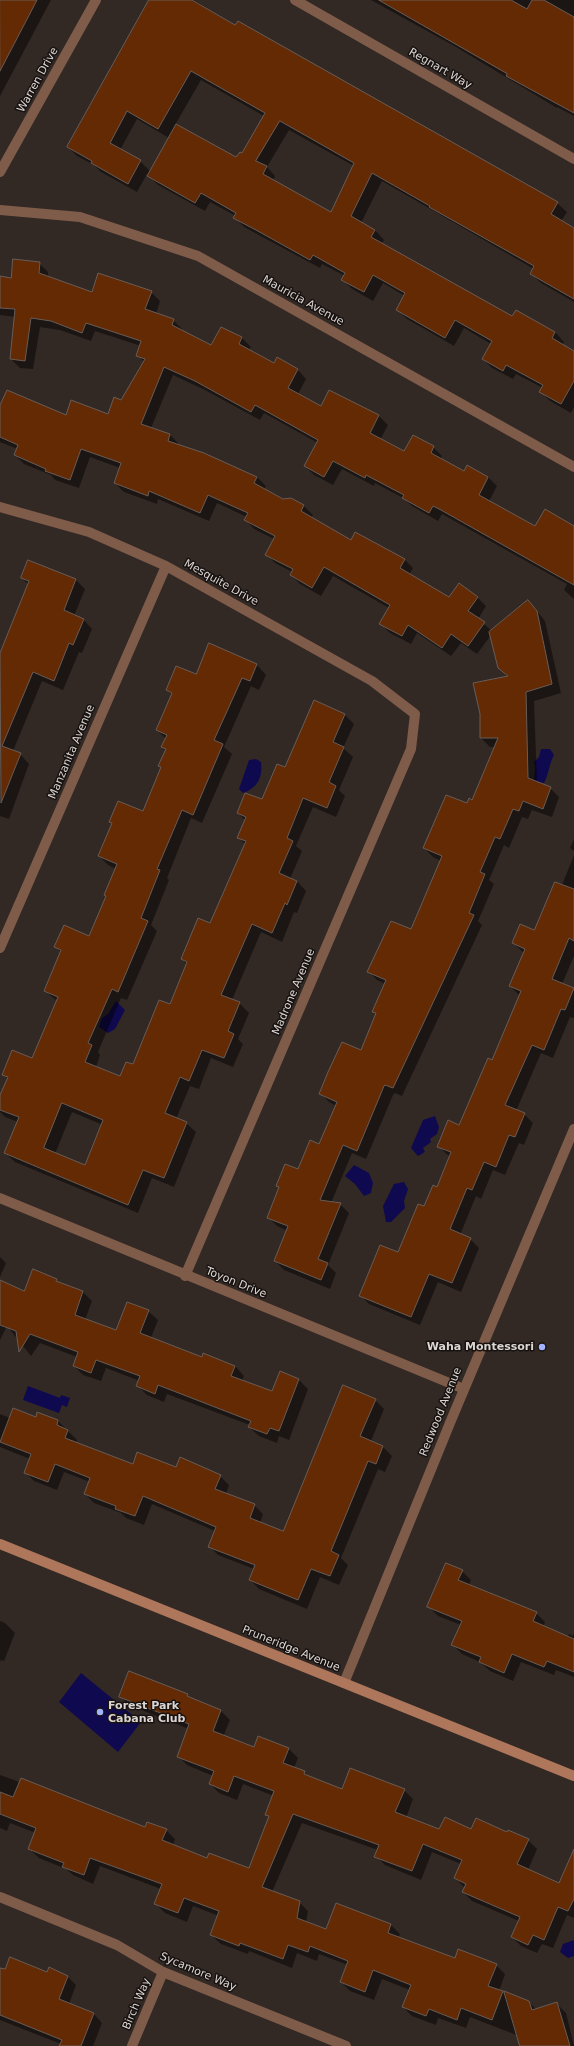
<!DOCTYPE html>
<html>
<head>
<meta charset="utf-8">
<style>
  body { margin:0 }
  canvas { display:block; background:#322824 }
</style>
</head>
<body>
<canvas width="574" height="2046"></canvas>
<script>
const c = document.querySelector('canvas').getContext('2d');
c.lineJoin = 'round';
function paint(path, color) { c.fillStyle = color; c.fill(path, 'evenodd'); }
function trace(path, color, width, dash) { c.strokeStyle = color; c.lineWidth = width; c.lineCap = dash ? 'butt' : 'round'; c.setLineDash(dash || []); c.stroke(path); }
function label(font, color, halo, rows, align = 'center') {
  c.font = font + ' "DejaVu Sans",sans-serif'; c.lineWidth = 3; c.setLineDash([]); c.textBaseline = 'middle'; c.strokeStyle = halo; c.fillStyle = color; for (const [text, x, y, turn = 0] of rows) {
    c.save(); c.translate(x, y); c.rotate((+turn || 0) * Math.PI / 180); c.textAlign = isNaN(turn) ? turn : align; if (halo) c.strokeText(text, 0, 0); c.fillText(text, 0, 0); c.restore();
  }
}
paint(new Path2D(`
  M541,749H550L554,755C549,764 549,774 544,783L535,782C533,775 537,769 534,762L539,757Z
  M256,759L261,762C263,778 257,788 243,793L239,789L249,760Z
  M116,1001L125,1010L115,1029L108,1033L99,1027L102,1018L108,1014Z
  M435,1116L439,1127L437,1134L430,1139L431,1142L423,1148L425,1152L418,1156L411,1148L423,1120Z
  M354,1165L369,1173L373,1183L371,1193L364,1196L355,1184L345,1176Z
  M404,1182L408,1189L404,1201L405,1208L391,1222H386L383,1206L394,1184Z
  M28,1386L60,1398L61,1395L70,1398L67,1407L62,1405L59,1413L23,1400Z
  M81,1673L141,1722L118,1752L59,1702Z
  M574,1940V1956L568,1958L560,1952L563,1944Z`), '#0f0950');
paint(new Path2D(`
  M0,0H51L0,96Z
  M150,0H194L236,26L557,203L567,212L561,221L574,229V302L541,283L531,274L534,269L382,181L361,223L375,230L384,240L381,244L513,317L555,332L564,342L562,345L574,352V407L571,413L550,401L541,392L543,388L516,374L513,379L492,368L483,359L491,344L464,328L454,346L407,319L397,310L405,296L383,283L373,301L352,289L343,280L345,276L322,264L320,268L244,227L235,218L236,216L210,202L205,211L158,185L147,174L137,192L101,172L94,165L77,156L68,147ZM201,80L264,116L242,154L237,159L175,125ZM137,119L169,138L151,172L140,161L120,150ZM289,130L354,166L331,214L273,181L275,176L267,167Z
  M371,0H574V116L557,107V108L456,47Z
  M39,263L48,272V277L92,294L151,292L160,301L156,314L173,320L182,329L181,331L212,346L221,328L242,338L251,347L249,350L275,365L298,370L306,379L298,394L321,407L358,405L379,416L388,425L380,440L404,453L433,447L442,456L440,459L464,472L488,477L497,486L489,501L535,528L574,527V599L564,590L567,584L442,514L438,521L412,506L403,498L375,483L374,486L342,469L333,485L314,475L305,466L318,443L264,413L260,420L205,390L173,375L151,428L170,435L178,443V445L257,477L266,486L264,490L283,500L290,499L304,506L313,515L311,518L351,541L404,559L413,568L409,575L449,598L477,597L486,606L478,619L492,631L537,611L545,621L561,693L534,701L537,783L550,788L559,797L552,817L532,810L528,819L522,817L509,848L504,845L489,880L494,884L478,921L482,925L402,1096L395,1093L393,1095L366,1159L352,1153L331,1203L340,1204L349,1213L328,1265L336,1273L330,1289L284,1270L275,1261L288,1231L277,1226L268,1217L280,1188L277,1185L299,1170L319,1145L336,1106L329,1102L320,1093L361,1051L377,1015L373,1011L385,984L377,980L368,971L412,930L441,861L433,857L424,848L473,801L496,747H490L481,738L508,677L498,667L491,635L477,654L461,643L451,656L417,633L411,644L390,633L381,624L389,608L333,576L321,596L300,584L291,575L292,572L275,563L266,554L274,539L254,529L246,520L247,517L217,503L209,521L158,499L157,504L124,492L115,483L120,468L90,457L79,488L55,480L51,475L24,464L15,455L18,449L0,442V403L66,416L109,415L121,401L144,362L138,355L141,346L95,331L91,341L60,330L40,327L33,369L20,368L11,359L16,317L0,315V277L12,279ZM486,479H488L477,499L476,498Z
  M29,561L76,580L85,589L74,616L83,619L92,629L82,653L79,652L63,690L42,681L13,751L20,754L29,764L9,819L0,816V655L28,584L22,578Z
  M210,645L257,665L266,675L259,690L251,686L224,747L232,754L202,823L191,818L167,878L169,880L151,925L157,931L127,1000L121,998L98,1052L100,1055L96,1067L121,1077L133,1066L170,1005L187,965L182,959L210,925L245,844L239,838L246,821L238,813L262,801L285,769L344,714L354,724L343,748L353,757L339,790L345,796L336,817L313,807L296,846L302,851L290,879L297,881L306,891L297,913L294,912L282,942L261,932L232,1000L239,1003L249,1013L238,1039L243,1044L233,1067L211,1058L199,1089L190,1086L176,1119L186,1123L196,1132L174,1187L152,1178L138,1213L15,1162L5,1153L18,1122L5,1117L0,1112V1098L8,1079L3,1074L33,1060L57,1001L45,991L61,952L55,947L89,937L107,896L116,869L108,865L99,856L112,824L110,822L143,813L162,768L159,766L166,751L162,747L166,739L157,730L173,696L167,690L196,676ZM72,1112L103,1125L85,1166L55,1154Z
  M574,839V851L570,848Z
  M574,855V956L562,984L574,990V1018L570,1017L553,1058L541,1053L516,1111L524,1114L533,1123L524,1145L519,1143L505,1175L493,1170L481,1199L476,1196L460,1235L470,1239L479,1248L461,1292L438,1282L420,1325L369,1304L360,1295L398,1254L437,1188L450,1157L438,1146L460,1126L493,1061L520,996L510,986L524,953L513,943L535,931L562,885Z
  M0,1257L6,1263L0,1277Z
  M56,1280L60,1284L83,1292L92,1301L85,1320L117,1331L148,1311L158,1320L151,1338L202,1358L235,1366L244,1376L242,1381L273,1392L280,1373L299,1380L308,1389L289,1440L279,1436L277,1443L259,1436L249,1427L250,1425L167,1394L164,1402L147,1395L138,1386L140,1381L106,1368L101,1381L83,1375L74,1366L77,1357L40,1343L31,1356L7,1326L0,1340V1281L25,1292Z
  M375,1400L384,1409L371,1441L382,1446L392,1456L385,1472L378,1469L341,1558L348,1565L339,1585L320,1577L307,1609L259,1589L250,1580L254,1569L218,1555L209,1546L215,1531L152,1504L144,1525L126,1518L121,1513L94,1503L85,1494L90,1482L64,1472L57,1490L34,1481L25,1472L30,1459L0,1447V1414L10,1418L36,1419L38,1413L58,1421L77,1440L76,1443L133,1465L176,1469L220,1476L229,1485L226,1494L254,1505L263,1514L260,1523L283,1533Z
  M462,1571L471,1580L469,1585L536,1613L545,1622L543,1627L567,1637L569,1634L573,1636L574,1633V1677L556,1670L554,1675L521,1662L513,1681L490,1671L480,1662L462,1654L453,1645L461,1625L438,1616L429,1607Z
  M0,1621L5,1623L15,1633L4,1661L1,1660L0,1662Z
  M187,1695L191,1699L221,1711L230,1720L223,1737L254,1749L259,1737L289,1749L298,1758L294,1768L304,1772L309,1777L343,1790H404L413,1799L406,1818L440,1830H472L508,1833L528,1840L537,1849L528,1870L560,1884L574,1857V1918L567,1915L553,1948L542,1944L537,1953L521,1946L512,1937L519,1921L472,1901L463,1892L465,1888L455,1878L461,1864L432,1852L421,1880L385,1865L376,1856L378,1850L302,1823L272,1892L299,1902L308,1911L306,1923L326,1931L337,1904L391,1925L400,1934L398,1938L455,1959L496,1965L505,1974L499,1991L529,2002L536,2009L556,2003L566,2013L574,2046H526L537,2043L470,2017L466,2028L438,2018L436,2025L412,2016L403,2007L410,1990L382,1979L374,2000L350,1991L341,1982L348,1965L319,1954L317,1961L297,1953L292,1968L249,1951L248,1954L221,1944L211,1935L219,1916L193,1906L187,1922L165,1913L156,1904L161,1889L100,1866L93,1884L73,1875L66,1869L39,1858L29,1849L36,1833L10,1823L7,1831L0,1828V1775L146,1828L166,1830L175,1839L173,1845L208,1859L249,1869L270,1818L266,1815L274,1796L243,1784L237,1800L219,1793L210,1784L213,1776L187,1765L178,1756L189,1729L129,1705L120,1696Z
  M0,1969L68,1977L76,1985L69,2004L94,2014L102,2023L93,2046H60L61,2044L0,2020Z`), '#0007');
const building = new Path2D(`
  M0,0H37L0,71Z
  M149,0H192L235,25L238,21L558,202L551,214L574,228V299L530,274L534,266L429,207L430,206L372,173L351,216L375,230L371,237L512,316L516,310L555,332L552,338L574,351V381L561,404L539,392L543,385L506,365L503,371L482,359L492,341L455,320L445,338L396,310L405,293L373,275L364,292L341,280L345,273L313,255L310,260L256,230L233,218L236,213L201,193L195,203L147,176L176,124L236,157L240,152L242,153L265,113L191,71L158,129L127,111L110,143L141,160L128,184L91,163L92,161L67,147ZM280,121L354,163L331,212L263,174L267,166L256,161Z
  M379,0H511L527,9L532,0H544L574,17V113L506,76L507,74Z
  M13,259L40,262L39,273L92,292L98,273L152,291L145,309L174,319L172,325L211,345L221,327L242,337L239,344L274,363L277,357L298,369L288,388L321,406L329,390L379,415L370,433L404,451L413,435L434,446L431,453L464,471L467,465L488,477L479,495L535,526L545,509L574,526V585L441,510L433,506L429,513L402,498L404,495L366,475L365,478L333,461L324,477L304,466L318,440L255,405L251,412L195,381L164,367L141,424L170,434L168,441L204,453L257,477L254,483L283,499L291,498L304,505L301,511L351,540L355,532L405,559L400,568L449,597L459,583L478,597L468,611L485,622L468,646L451,634L442,648L408,625L402,636L379,624L390,605L324,567L312,588L290,575L293,569L265,555L275,536L244,520L248,513L208,495L200,513L149,491L148,496L114,483L121,463L81,449L70,480L45,471L46,469L14,455L18,445L0,437V405L7,390L66,415L71,400L108,414L114,397L121,400L145,359L136,356L141,341L86,323L82,333L51,321L31,318L25,361L10,359L15,309L0,308V276L11,278Z
  M28,560L76,579L64,610L84,619L73,645L69,643L54,681L33,672L2,746L21,753L1,803L0,653L29,581L21,578Z
  M528,600L537,611L552,684L526,692L528,778L551,787L543,809L523,801L519,811L513,809L500,839L495,837L480,872L485,874L469,913L474,915L393,1088L385,1085L384,1086L357,1151L343,1145L320,1200L341,1203L318,1259L328,1263L321,1280L274,1261L288,1226L267,1218L279,1187L276,1186L285,1164L298,1169L310,1140L319,1144L337,1102L319,1094L328,1072L342,1042L361,1050L376,1013L372,1012L386,980L367,972L391,921L411,929L442,856L423,848L446,795L467,803L469,798L472,800L498,738H480V714L473,683L508,676L498,668L489,632Z
  M209,643L257,664L250,681L242,678L214,740L223,744L193,815L182,810L157,869L160,870L141,918L148,921L118,992L112,989L88,1043L92,1045L85,1062L120,1076L126,1062L133,1064L159,1000L170,1004L187,962L181,959L198,918L210,923L246,841L237,838L246,817L237,813L245,793L262,799L277,764L285,767L314,700L345,714L333,742L344,747L329,782L336,786L327,808L303,798L287,838L293,841L279,873L297,881L287,905L285,903L272,933L252,924L221,995L240,1002L228,1031L234,1034L224,1058L202,1050L189,1081L180,1077L165,1113L187,1122L164,1178L143,1170L128,1205L4,1153L19,1117L0,1110V1095L8,1077L2,1075L12,1050L32,1058L58,997L44,991L61,950L54,947L64,925L89,936L106,896L104,895L117,864L98,856L112,823L109,822L118,801L143,811L161,767L158,766L166,749L161,747L167,735L156,730L172,693L166,690L176,666L196,674ZM62,1103L103,1120L85,1165L44,1148Z
  M555,882L574,889V941L569,938L552,979L574,988L565,1010L561,1009L544,1050L532,1045L505,1105L525,1113L515,1137L509,1135L496,1167L484,1162L472,1190L467,1188L450,1229L471,1238L452,1283L429,1274L411,1317L359,1296L380,1245L398,1252L418,1204L424,1206L433,1185L437,1187L451,1152L437,1147L448,1120L459,1125L488,1058L492,1060L521,991L509,986L525,949L512,943L520,924L534,930Z
  M33,1269L57,1279L56,1281L83,1291L75,1315L116,1330L127,1302L149,1310L140,1333L202,1357L203,1353L235,1366L231,1376L272,1391L280,1371L299,1379L279,1431L270,1428L267,1434L248,1427L251,1421L158,1385L155,1394L136,1386L140,1376L96,1360L91,1373L73,1366L78,1352L30,1334L19,1352L16,1331L0,1325V1280L24,1291Z
  M343,1385L376,1399L360,1436L383,1446L376,1464L368,1461L331,1551L339,1555L330,1576L311,1569L298,1600L249,1580L255,1565L208,1547L216,1527L143,1496L135,1516L115,1509L116,1506L84,1494L90,1478L55,1464L48,1482L24,1473L31,1454L0,1442L13,1408L36,1417L37,1412L58,1420L57,1425L68,1430L65,1438L133,1464L137,1452L176,1467L180,1457L221,1475L215,1489L255,1504L250,1518L283,1531Z
  M446,1563L463,1570L458,1580L537,1612L533,1621L574,1639V1672L547,1661L544,1667L512,1654L504,1673L479,1662L481,1657L451,1645L462,1621L427,1607Z
  M129,1671L188,1694L187,1696L221,1710L213,1731L254,1747L258,1736L289,1748L283,1763L305,1771L304,1774L342,1789L350,1768L405,1789L395,1812L439,1829L445,1817L471,1829L476,1818L507,1832L508,1830L529,1839L517,1864L559,1883L574,1849V1899L568,1911L558,1907L544,1940L533,1935L528,1945L511,1937L520,1917L462,1892L466,1884L454,1878L462,1860L423,1844L412,1871L374,1857L379,1845L293,1814L262,1887L300,1901L297,1918L326,1929L336,1903L391,1924L388,1933L455,1958L458,1949L497,1964L488,1986L503,1991L492,2020L461,2008L457,2020L429,2009L426,2016L402,2007L411,1985L373,1970L365,1992L340,1982L348,1961L310,1946L308,1952L288,1945L283,1959L240,1943L239,1946L210,1935L219,1911L184,1898L178,1913L154,1904L162,1884L90,1858L84,1875L62,1867L64,1863L28,1849L36,1828L0,1814V1792L13,1797L21,1778L145,1827L147,1822L167,1829L162,1840L207,1858L209,1853L249,1868L269,1816L265,1815L274,1791L234,1776L228,1792L209,1784L214,1771L177,1757L189,1724L119,1697Z
  M10,1957L47,1972L49,1967L68,1976L59,1999L94,2013L81,2046H59L62,2040L0,2015V1968L5,1969Z
  M504,1991L529,2001L532,2010L557,2002L570,2046H520Z`);
paint(building, '#642a04');
trace(building, '#675c57', 1);
trace(new Path2D(`
  M295,0L574,159
  M0,172L96,0
  M0,210L80,217L198,256L574,467
  M0,507L89,532L166,566L372,681L415,714L411,749L185,1276
  M0,948L166,566
  M0,1198L464,1389
  M344,1683L452,1418L574,1129
  M0,1897L117,1945L163,1972L346,2046
  M132,2046L163,1972`), '#7f5c4a', 10);
trace(new Path2D(`
  M0,1544L574,1776`), '#ae765a', 10);
for (const [x, y, r, color] of [
  [542,1347,4,"#a1b3fd"],
  [100,1712,4,"#a1b3fd"]
]) { const dot = new Path2D(); dot.arc(x, y, r, 0, 2 * Math.PI); c.fillStyle = color; c.fill(dot); trace(dot, '#171210', 1.5); }
label('11px', '#dcd6d3', '#171210', [
  ["Regnart Way",440,69,30],
  ["Warren Drive",38,80,-61],
  ["Mauricia Avenue",303,301,29],
  ["Mesquite Drive",221,583,29],
  ["Manzanita Avenue",72,752,-67],
  ["Madrone Avenue",294,992,-67],
  ["Toyon Drive",236,1283,22],
  ["Redwood Avenue",441,1412,-68],
  ["Pruneridge Avenue",291,1649,22],
  ["Sycamore Way",198,1972,23],
  ["Birch Way",137,2004,-67]
]);
label('bold 11px', '#dcd6d3', '#171210', [
  ["Waha Montessori",534,1347],
  ["Forest Park",108,1706,"left"],
  ["Cabana Club",108,1719,"left"]
], 'right');
</script>
</body>
</html>
